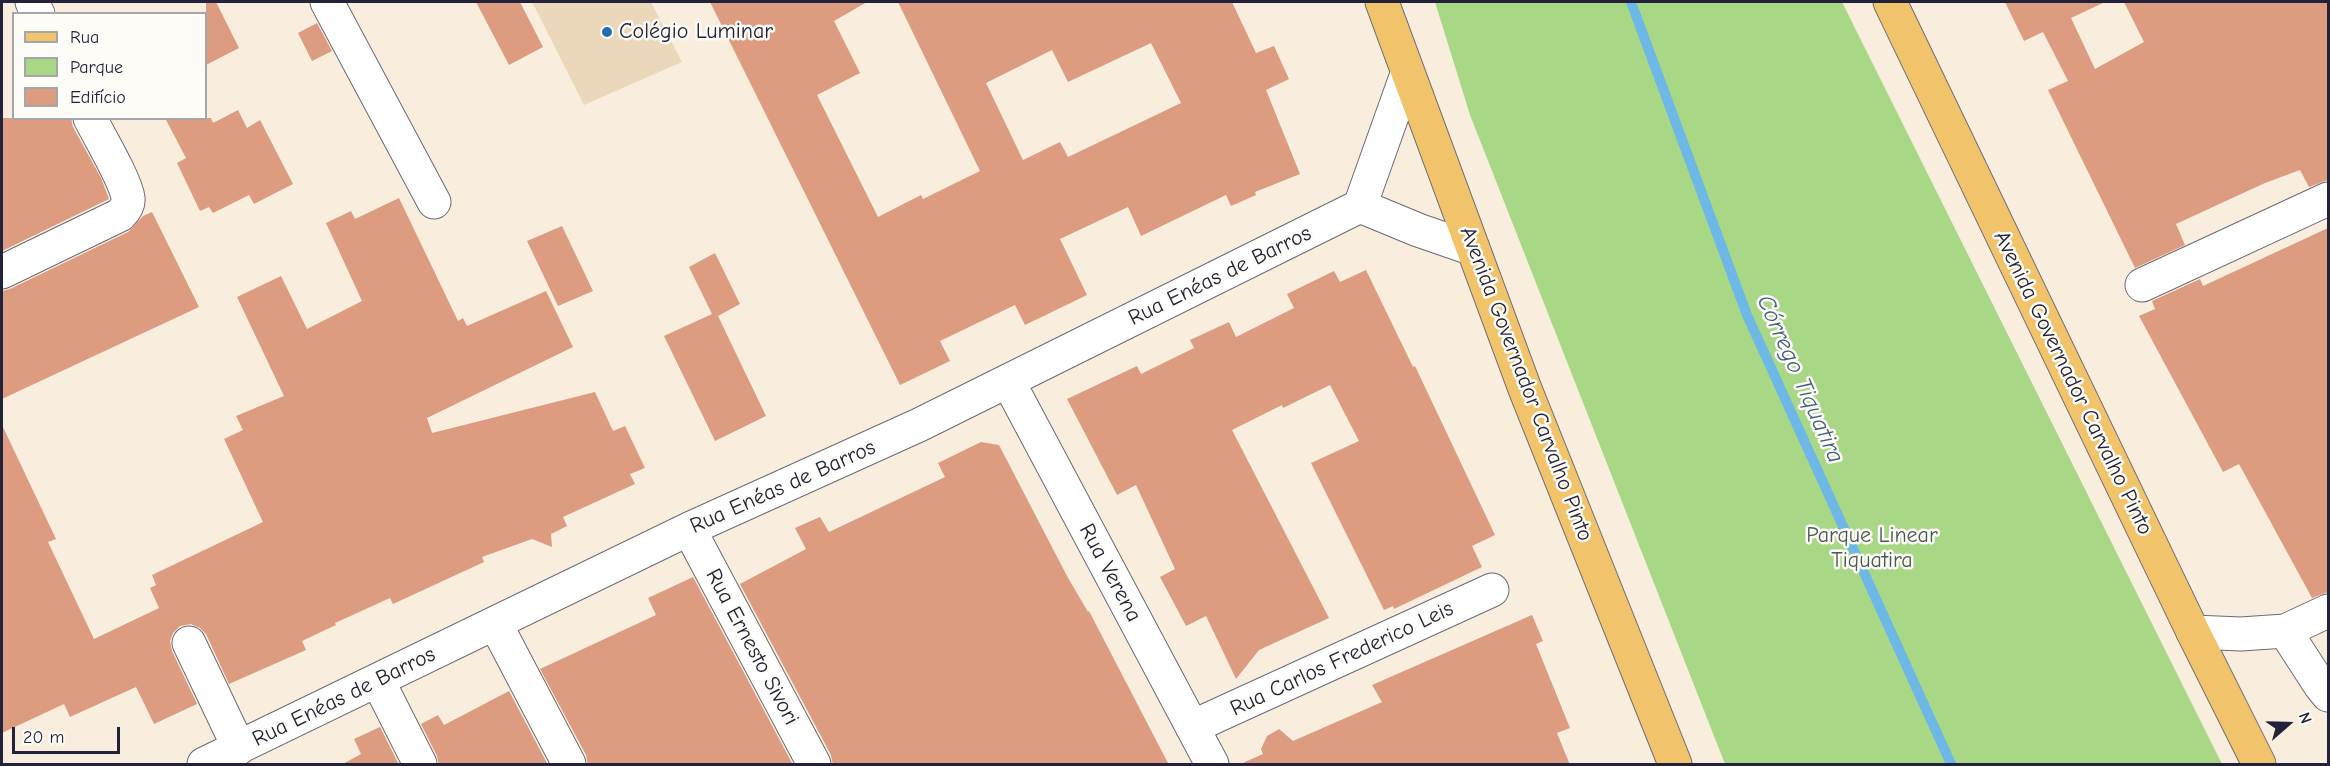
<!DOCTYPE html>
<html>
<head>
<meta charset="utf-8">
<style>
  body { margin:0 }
  #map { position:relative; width:2330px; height:766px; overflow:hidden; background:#f9eede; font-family:"Comic Neue",sans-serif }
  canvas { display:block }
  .frame { position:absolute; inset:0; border:3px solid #22223b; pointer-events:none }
  .legend { position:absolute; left:12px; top:12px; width:195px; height:108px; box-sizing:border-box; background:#fdfcf7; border:2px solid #a5a5ac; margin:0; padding:8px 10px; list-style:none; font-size:18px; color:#22223b }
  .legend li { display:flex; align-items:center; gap:12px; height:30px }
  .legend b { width:30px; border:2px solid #a5a5ac }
  .north { position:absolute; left:2258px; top:694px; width:60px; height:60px; -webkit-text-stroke:4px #fdfcf7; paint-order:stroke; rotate:70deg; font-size:16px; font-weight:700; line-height:24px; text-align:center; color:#22223b }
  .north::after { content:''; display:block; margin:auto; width:21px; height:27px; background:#22223b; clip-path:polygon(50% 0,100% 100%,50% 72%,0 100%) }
  .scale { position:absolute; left:12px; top:727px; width:108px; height:27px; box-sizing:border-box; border:3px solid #22223b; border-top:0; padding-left:8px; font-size:18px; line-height:21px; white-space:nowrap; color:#22223b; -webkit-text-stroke:4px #fdfcf7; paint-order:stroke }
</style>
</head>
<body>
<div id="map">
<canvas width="2330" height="766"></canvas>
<div class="frame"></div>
<ul class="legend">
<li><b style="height:8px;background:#f1c36a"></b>Rua</li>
<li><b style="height:16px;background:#a8d885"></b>Parque</li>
<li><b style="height:16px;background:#dd9b80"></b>Edifício</li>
</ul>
<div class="north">N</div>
<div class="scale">20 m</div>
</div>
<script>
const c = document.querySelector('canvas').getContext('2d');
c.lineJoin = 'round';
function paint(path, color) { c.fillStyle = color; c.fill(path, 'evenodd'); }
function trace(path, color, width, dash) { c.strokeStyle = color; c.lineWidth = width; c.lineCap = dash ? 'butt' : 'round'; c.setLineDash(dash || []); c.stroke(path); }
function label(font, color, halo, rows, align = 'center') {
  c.font = font + ' "Comic Neue",sans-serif'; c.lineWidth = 5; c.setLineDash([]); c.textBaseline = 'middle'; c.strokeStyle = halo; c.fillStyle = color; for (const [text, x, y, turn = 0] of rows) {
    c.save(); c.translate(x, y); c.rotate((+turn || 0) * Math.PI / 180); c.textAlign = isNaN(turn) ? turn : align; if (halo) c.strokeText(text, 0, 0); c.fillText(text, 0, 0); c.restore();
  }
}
paint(new Path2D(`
  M532,2H651L682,62L584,105Z`), '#ebd8ba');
paint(new Path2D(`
  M1435,2H1842L2222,764H1725L1470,115Z`), '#a8d885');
trace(new Path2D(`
  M1631,2L1747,315L1951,764`), '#6eb8e7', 10);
paint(new Path2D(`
  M206,2H216L239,48L206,65Z
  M476,2H520L543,47L509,65Z
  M710,2H867L834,21L860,73L817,95L878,217L921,195L923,199L980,171L898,2H1232L1256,53L1274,46L1289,79L1266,90L1300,174L1255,192L1256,195L1231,206L1226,195L1141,236L1128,207L1060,239L1087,295L1025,325L1015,305L940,341L950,361L900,385ZM1151,43L1181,103L1068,157L1060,142L1023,160L986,83L1052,50L1068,82Z
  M2005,2H2105L2071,18L2095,69L2144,42L2124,2H2328V180L2309,187L2300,170L2265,183L2176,224L2185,245L2135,268L2048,90L2068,81L2043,32L2024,41Z
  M317,23L332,51L312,61L298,33Z
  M238,110L247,128L260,120L293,184L254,204L249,195L213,213L209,207L200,211L177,163L186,158L165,118H211L213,123Z
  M2,118H71L73,127L101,178L109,199L2,251Z
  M399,198L458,321L463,318L467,326L546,291L573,347L427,418L432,433L595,392L613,431L625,426L645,468L630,474L635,484L563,517L567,526L551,534L552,547L532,539L482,557L484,562L393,604L390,598L335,623L336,625L302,641L306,650L229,684L206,634L200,628L191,624L180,626L173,633L170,641L172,651L197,704L154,724L136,687L70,717L64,704L2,733V425L56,539L48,542L94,639L159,608L150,588L156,585L152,575L263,522L224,439L243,430L236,416L284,396L237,297L281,276L307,329L362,301L326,223L351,211L355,219Z
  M152,212L199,307L2,399V291L10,289L128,232L143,216Z
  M562,226L593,291L558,306L527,241Z
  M2328,228V592L2312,598L2239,464L2223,472L2139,316L2155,309L2152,301L2200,279L2203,286Z
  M715,253L740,304L718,316L766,416L715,441L664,336L712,314L689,267Z
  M1366,270L1413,367L1415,366L1495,535L1472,546L1482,567L1394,609L1393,606L1384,610L1311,463L1359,441L1330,385L1283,408L1282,405L1232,430L1329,618L1259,650L1236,679L1206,616L1186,626L1160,577L1175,569L1136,485L1117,495L1067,399L1137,366L1141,374L1194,348L1190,340L1229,322L1236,337L1294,308L1287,294L1334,271L1340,282Z
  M981,442L999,445L1067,576L1088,612L1089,611L1169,765H833L831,755L740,584L806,549L795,528L820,517L829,532L945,477L938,463Z
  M693,577L793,765H588L586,755L540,669L656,615L648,598Z
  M1532,615L1543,641L1536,644L1570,728L1557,733L1570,765H1238L1263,754L1261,749L1267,736L1279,729L1293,741L1382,702L1372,685Z
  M509,691L548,765H439L437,756L421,724L438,715L444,725Z
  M380,727L399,765H341L361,754L354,739Z`), '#dd9b80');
const minor = new Path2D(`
  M32,2L38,14
  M327,2L434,202
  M1360,206L1418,230L1473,249
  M2,272L120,215C125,210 129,205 128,198C126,181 99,136 90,118
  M2142,285L2328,199
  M1008,381L1212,764
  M689,529L814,764
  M495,623L569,764
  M2285,631L2320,685L2328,695
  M2193,632L2241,634L2285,631L2328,611
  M189,643L239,748
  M378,681L420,764
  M1192,727L1492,590
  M204,764L689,529L919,425L1360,206L1407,74`);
const major = new Path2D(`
  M1382,2L1525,389L1675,764
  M1890,2L2193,632L2259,764`);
trace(minor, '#6d6974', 35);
trace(major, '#6d6974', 35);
trace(minor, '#fff', 33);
trace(major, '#f1c36a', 33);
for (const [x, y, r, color] of [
  [607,32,6,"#1f6fb2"]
]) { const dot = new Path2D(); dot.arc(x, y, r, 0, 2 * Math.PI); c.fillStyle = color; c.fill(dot); trace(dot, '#fdfcf7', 2); }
label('22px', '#22223b', '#fdfcf7', [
  ["Colégio Luminar",619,32]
], 'left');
label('22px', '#22223b', '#fdfcf7', [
  ["Rua Enéas de Barros",1220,276,-26],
  ["Avenida Governador Carvalho Pinto",2073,383,64],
  ["Avenida Governador Carvalho Pinto",1526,384,69],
  ["Rua Enéas de Barros",783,487,-24],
  ["Rua Verena",1110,573,62],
  ["Rua Ernesto Sivori",752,647,62],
  ["Rua Carlos Frederico Leis",1342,659,-25],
  ["Rua Enéas de Barros",344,697,-26]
]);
label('22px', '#4a5951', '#fdfcf7', [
  ["Parque Linear",1872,536],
  ["Tiquatira",1872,561]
]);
label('italic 24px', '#405e80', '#fdfcf7', [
  ["Córrego Tiquatira",1800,379,66]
]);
</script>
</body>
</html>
